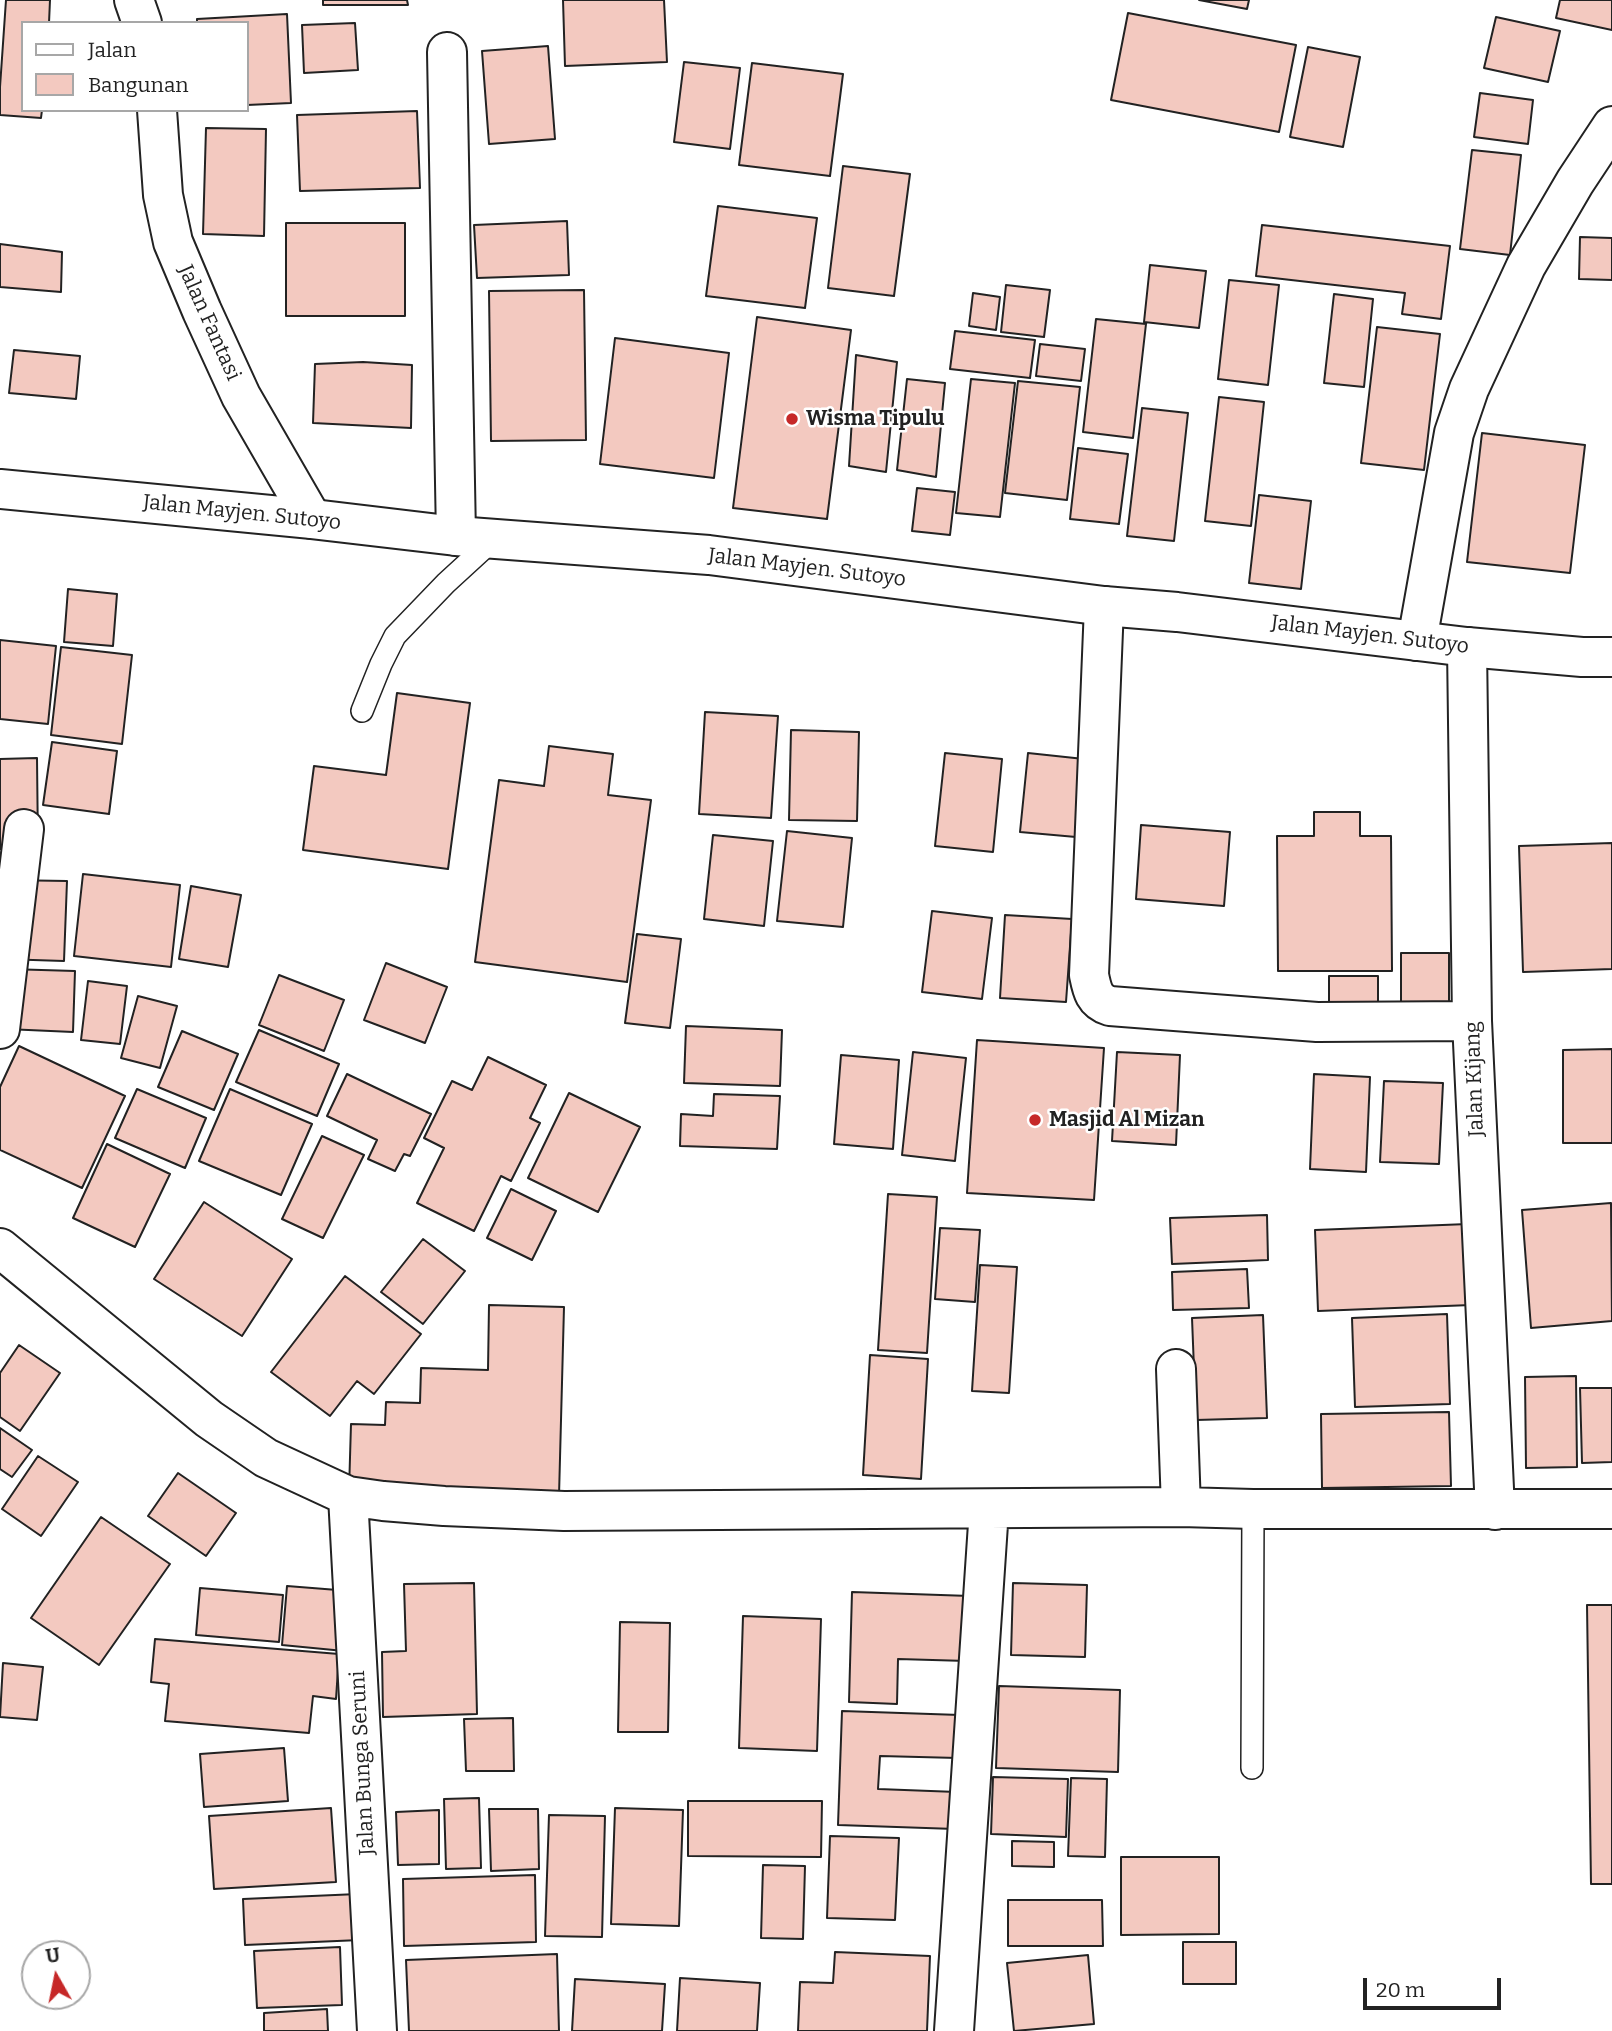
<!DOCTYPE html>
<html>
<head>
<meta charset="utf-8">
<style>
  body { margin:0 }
  #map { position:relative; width:1612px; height:2031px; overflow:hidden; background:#fff; font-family:Bitter,serif }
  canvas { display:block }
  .legend { position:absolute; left:21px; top:21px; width:228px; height:91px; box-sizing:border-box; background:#fff; border:2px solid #a7a7a7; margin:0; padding:9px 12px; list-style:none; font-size:21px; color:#222 }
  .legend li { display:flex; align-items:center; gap:14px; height:35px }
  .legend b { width:35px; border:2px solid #a7a7a7 }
  .north { position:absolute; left:21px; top:1940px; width:70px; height:70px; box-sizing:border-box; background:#fff; border:2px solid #a7a7a7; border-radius:50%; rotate:351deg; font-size:19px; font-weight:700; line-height:28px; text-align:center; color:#222 }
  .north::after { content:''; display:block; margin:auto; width:24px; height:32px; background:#c62828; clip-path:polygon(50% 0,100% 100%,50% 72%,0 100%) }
  .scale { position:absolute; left:1363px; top:1978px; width:138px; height:32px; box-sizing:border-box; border:4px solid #222; border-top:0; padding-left:9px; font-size:21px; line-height:24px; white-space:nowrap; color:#222; -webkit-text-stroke:5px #fff; paint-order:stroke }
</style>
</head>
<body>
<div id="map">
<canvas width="1612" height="2031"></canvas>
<ul class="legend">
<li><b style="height:9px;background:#fff"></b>Jalan</li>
<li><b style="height:19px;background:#f3c9c0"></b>Bangunan</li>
</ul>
<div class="north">U</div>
<div class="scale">20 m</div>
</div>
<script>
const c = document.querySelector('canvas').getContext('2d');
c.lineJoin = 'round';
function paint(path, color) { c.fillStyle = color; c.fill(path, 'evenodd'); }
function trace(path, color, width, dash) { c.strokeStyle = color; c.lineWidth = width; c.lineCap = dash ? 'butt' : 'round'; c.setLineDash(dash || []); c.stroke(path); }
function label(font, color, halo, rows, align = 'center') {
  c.font = font + ' Bitter,serif'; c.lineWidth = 5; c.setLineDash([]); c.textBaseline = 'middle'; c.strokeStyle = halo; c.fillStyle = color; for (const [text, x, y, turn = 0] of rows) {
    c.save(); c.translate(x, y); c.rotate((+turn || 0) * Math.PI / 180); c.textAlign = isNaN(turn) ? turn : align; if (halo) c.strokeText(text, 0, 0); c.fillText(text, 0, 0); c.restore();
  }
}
const building = new Path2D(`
  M6,0H50L49,23H23V110H42L41,118L0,115V87Z
  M323,0H407L408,5H323Z
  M563,0H664L667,62L565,66Z
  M1199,0H1249L1247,9Z
  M1560,0H1612V30L1556,18Z
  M1128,13L1296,45L1279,132L1111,100Z
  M287,14L291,103L247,105V23H197V19Z
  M1496,17L1560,31L1548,82L1484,68Z
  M355,23L358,70L304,73L302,25Z
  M548,46L555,139L489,144L482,51Z
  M1308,47L1360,57L1343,147L1290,137Z
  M684,62L740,68L730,149L674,142Z
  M752,63L843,74L830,176L739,165Z
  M1480,93L1533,100L1528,144L1474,137Z
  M417,111L420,188L300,191L297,115Z
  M206,128L266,129L264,236L203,234Z
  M1472,150L1521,155L1510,255L1460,249Z
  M843,166L910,174L894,296L828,288Z
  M718,206L817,218L805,308L706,296Z
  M567,221L569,275L477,278L474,225Z
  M286,223H405V316H286Z
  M1262,225L1450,246L1441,319L1402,314L1405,293L1256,276Z
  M1580,237L1612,238V280L1579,279Z
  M0,244L62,252L61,292L0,287Z
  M1150,265L1206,271L1199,328L1144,322Z
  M1229,280L1279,285L1268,385L1218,379Z
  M1006,285L1050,290L1044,337L1001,332Z
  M584,290L586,440L491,441L489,291Z
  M973,293L1000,297L996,330L969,326Z
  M1334,294L1373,299L1364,387L1324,383Z
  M757,317L851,330L827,519L733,508Z
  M1096,319L1146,324L1133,438L1083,432Z
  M1377,327L1440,334L1424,470L1361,463Z
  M955,331L1035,340L1030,378L950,369Z
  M615,338L729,353L714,478L600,464Z
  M1040,344L1085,349L1081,381L1036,376Z
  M14,350L80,356L76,399L9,393Z
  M856,355L897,362L886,472L849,466Z
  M363,362L412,365L411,428L313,423L315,364Z
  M907,379L945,383L936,477L897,470Z
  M971,379L1015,383L1000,517L956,513Z
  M1018,381L1080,387L1067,500L1005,493Z
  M1219,397L1264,402L1251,526L1205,521Z
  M1142,408L1188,413L1174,541L1127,536Z
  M1482,433L1585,445L1570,573L1467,562Z
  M1078,448L1128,454L1119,524L1070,519Z
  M917,488L955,492L950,535L912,531Z
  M1259,495L1311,501L1301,589L1249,583Z
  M68,589L117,594L113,646L64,642Z
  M0,640L56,646L48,724L0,719Z
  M61,647L132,655L122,744L51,735Z
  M397,693L470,703L448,869L303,850L314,766L386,775Z
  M705,712L778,716L771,818L699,814Z
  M791,730L859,732L857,821L789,820Z
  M52,742L117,751L109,814L43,805Z
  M549,746L613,754L608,795L651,800L627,982L475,962L499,780L544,786Z
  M945,753L1002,759L993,852L935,846Z
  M1028,753L1084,759L1076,837L1020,832Z
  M37,758L38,849H0V759Z
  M1314,812H1360V836H1391L1392,971H1278L1277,836H1314Z
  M1141,825L1230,832L1224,906L1136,899Z
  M787,831L852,838L843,927L777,921Z
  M713,835L773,841L764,926L704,919Z
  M1612,843V969L1523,972L1519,846Z
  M83,874L180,885L171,967L74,956Z
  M5,880L67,881L64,961L2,959Z
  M191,886L241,895L228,967L179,959Z
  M932,911L992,918L982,999L922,992Z
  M1005,915L1072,919L1066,1002L1000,998Z
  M637,934L681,939L670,1028L625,1023Z
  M1401,953H1449V1011L1401,1010Z
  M386,963L447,987L425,1043L364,1020Z
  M8,969L75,971L73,1032L6,1029Z
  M279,975L344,1000L324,1051L259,1025Z
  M1329,976H1378V1020H1329Z
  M88,981L127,986L120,1044L81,1040Z
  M138,996L177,1006L160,1068L121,1058Z
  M686,1026L782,1030L780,1086L684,1083Z
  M259,1030L339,1064L317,1116L236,1082Z
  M182,1031L238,1054L214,1110L158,1087Z
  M977,1040L1104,1048L1094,1200L967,1193Z
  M19,1046L125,1096L82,1188L0,1150V1087Z
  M1612,1049V1143H1563V1050Z
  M913,1052L966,1058L955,1161L902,1155Z
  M1117,1052L1180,1055L1176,1145L1112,1141Z
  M841,1055L899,1060L893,1149L834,1144Z
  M488,1057L546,1085L530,1118L540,1123L511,1181L501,1176L474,1231L417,1203L444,1148L424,1138L452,1081L472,1090Z
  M347,1074L431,1114L410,1156L404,1154L395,1171L368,1159L377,1140L327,1116Z
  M1314,1074L1370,1077L1366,1172L1310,1169Z
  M1384,1081L1443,1083L1439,1164L1380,1162Z
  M137,1089L206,1118L185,1168L115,1138Z
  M230,1089L312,1124L281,1195L199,1161Z
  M569,1093L640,1127L598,1212L528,1178Z
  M714,1094L780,1096L777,1149L680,1146L681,1114L713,1116Z
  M322,1136L364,1155L323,1238L282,1219Z
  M107,1144L170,1174L135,1247L73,1218Z
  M511,1189L556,1211L532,1260L487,1238Z
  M888,1194L937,1197L927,1353L878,1350Z
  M204,1202L292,1259L242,1336L154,1279Z
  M1611,1203L1612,1321L1531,1328L1522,1210Z
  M1267,1215L1268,1260L1172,1264L1170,1218Z
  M1468,1224L1471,1305L1318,1311L1315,1230Z
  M940,1228L980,1230L975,1302L935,1299Z
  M423,1239L465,1271L423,1324L381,1292Z
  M980,1265L1017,1267L1009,1393L972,1391Z
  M1247,1269L1249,1308L1173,1310L1172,1272Z
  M345,1276L421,1334L374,1394L357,1381L330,1416L271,1372Z
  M489,1305L564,1307L559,1496L349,1491L351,1424L385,1425L386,1402L420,1403L421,1368L488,1370Z
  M1447,1314L1450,1404L1355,1407L1352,1318Z
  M1263,1315L1267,1418L1196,1420L1192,1318Z
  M19,1345L60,1373L20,1431L0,1417V1373Z
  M870,1355L928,1359L921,1479L863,1475Z
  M1576,1376L1577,1467L1526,1468L1525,1377Z
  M1580,1388H1612V1462L1582,1463Z
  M1449,1412L1451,1486L1322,1488L1321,1414Z
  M0,1428L32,1450L12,1477L0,1469Z
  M38,1456L78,1482L41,1536L2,1509Z
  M178,1473L236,1513L206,1556L148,1516Z
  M101,1517L170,1564L99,1665L31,1618Z
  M474,1583L477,1714L383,1717L382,1652L406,1651L404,1584Z
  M1013,1583L1087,1585L1085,1657L1011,1655Z
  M287,1586L350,1591L344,1651L282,1645Z
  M200,1588L283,1595L279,1642L196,1635Z
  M852,1592L970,1596L967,1661L898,1659L897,1704L849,1702Z
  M1587,1605H1612V1884H1591Z
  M743,1616L821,1619L817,1751L739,1748Z
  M620,1622L670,1623L668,1732H618Z
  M155,1639L339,1654L336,1699L313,1696L309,1733L165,1721L169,1684L151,1682Z
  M3,1663L43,1667L37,1720L0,1717Z
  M999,1686L1120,1690L1118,1772L996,1768Z
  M842,1711L960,1715L958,1758L880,1756L878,1789L957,1792L955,1829L838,1825Z
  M513,1718L514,1771H466L464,1719Z
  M284,1748L288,1801L204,1807L200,1754Z
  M993,1777L1068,1779L1066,1837L991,1834Z
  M1071,1778L1107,1779L1105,1857L1068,1856Z
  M479,1798L481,1868L446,1869L444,1799Z
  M688,1801H822L821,1857L688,1856Z
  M331,1808L336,1882L214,1889L209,1816Z
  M615,1808L683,1810L679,1926L611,1924Z
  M489,1809H538L539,1869L491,1871Z
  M439,1810V1864L398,1865L396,1812Z
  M549,1815L605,1816L602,1937L545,1936Z
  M830,1836L899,1838L895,1920L827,1918Z
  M1012,1841L1054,1842V1867L1012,1866Z
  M1121,1857H1219V1934L1121,1935Z
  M763,1865L805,1866L803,1939L761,1938Z
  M535,1875L536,1942L404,1946L403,1879Z
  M358,1894L360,1940L245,1945L243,1899Z
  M1008,1900H1102L1103,1946H1008Z
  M1183,1942H1236V1984H1183Z
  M340,1947L342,2005L257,2008L254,1951Z
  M835,1952L930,1956L927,2031H798L800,1982L833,1983Z
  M557,1954L559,2031H409L406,1960Z
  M1088,1955L1094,2024L1014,2031L1007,1963Z
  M680,1978L760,1983L757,2031H677Z
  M575,1979L665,1984L662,2031H572Z
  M327,2009L328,2031H264V2013Z`);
paint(building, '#f3c9c0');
trace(building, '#222', 2);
const lane = new Path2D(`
  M362,711L381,664L395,636L446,583L494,539
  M1252,1768L1253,1509`);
const street = new Path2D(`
  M134,0L142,23
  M447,52L456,536
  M157,110L163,195L173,242L202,311L241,396L312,519
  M1104,606L1089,975C1092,990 1094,1001 1110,1006L1317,1022L1472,1021
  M1417,641L1454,433L1469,389L1526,266L1575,182L1612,126
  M1467,647L1472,1021L1495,1510
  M0,1029L24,829
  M0,1248L209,1419L266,1458L348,1496L383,1501L444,1506L564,1511L1181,1507L1253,1509H1612
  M1176,1369L1181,1507
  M348,1496L377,2031
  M954,2031L989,1509`);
const highway = new Path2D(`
  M0,489L312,519L456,536L709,555L1104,606L1177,612L1467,647L1582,657H1612`);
trace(lane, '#222', 24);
trace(street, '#222', 42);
trace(highway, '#222', 42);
trace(lane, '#fff', 21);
trace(street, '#fff', 38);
trace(highway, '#fff', 38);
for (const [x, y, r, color] of [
  [792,419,7,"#c62828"],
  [1035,1120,7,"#c62828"]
]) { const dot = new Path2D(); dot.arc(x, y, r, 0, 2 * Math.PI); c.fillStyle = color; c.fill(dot); trace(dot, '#fff', 2.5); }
label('21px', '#222', '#fff', [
  ["Jalan Fantasi",209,323,66],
  ["Jalan Mayjen. Sutoyo",242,513,6],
  ["Jalan Mayjen. Sutoyo",807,568,7],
  ["Jalan Mayjen. Sutoyo",1370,635,7],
  ["Jalan Kijang",1475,1079,-92],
  ["Jalan Bunga Seruni",363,1763,-93]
]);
label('bold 21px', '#222', '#fff', [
  ["Wisma Tipulu",806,419],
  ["Masjid Al Mizan",1049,1120]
], 'left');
</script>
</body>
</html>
